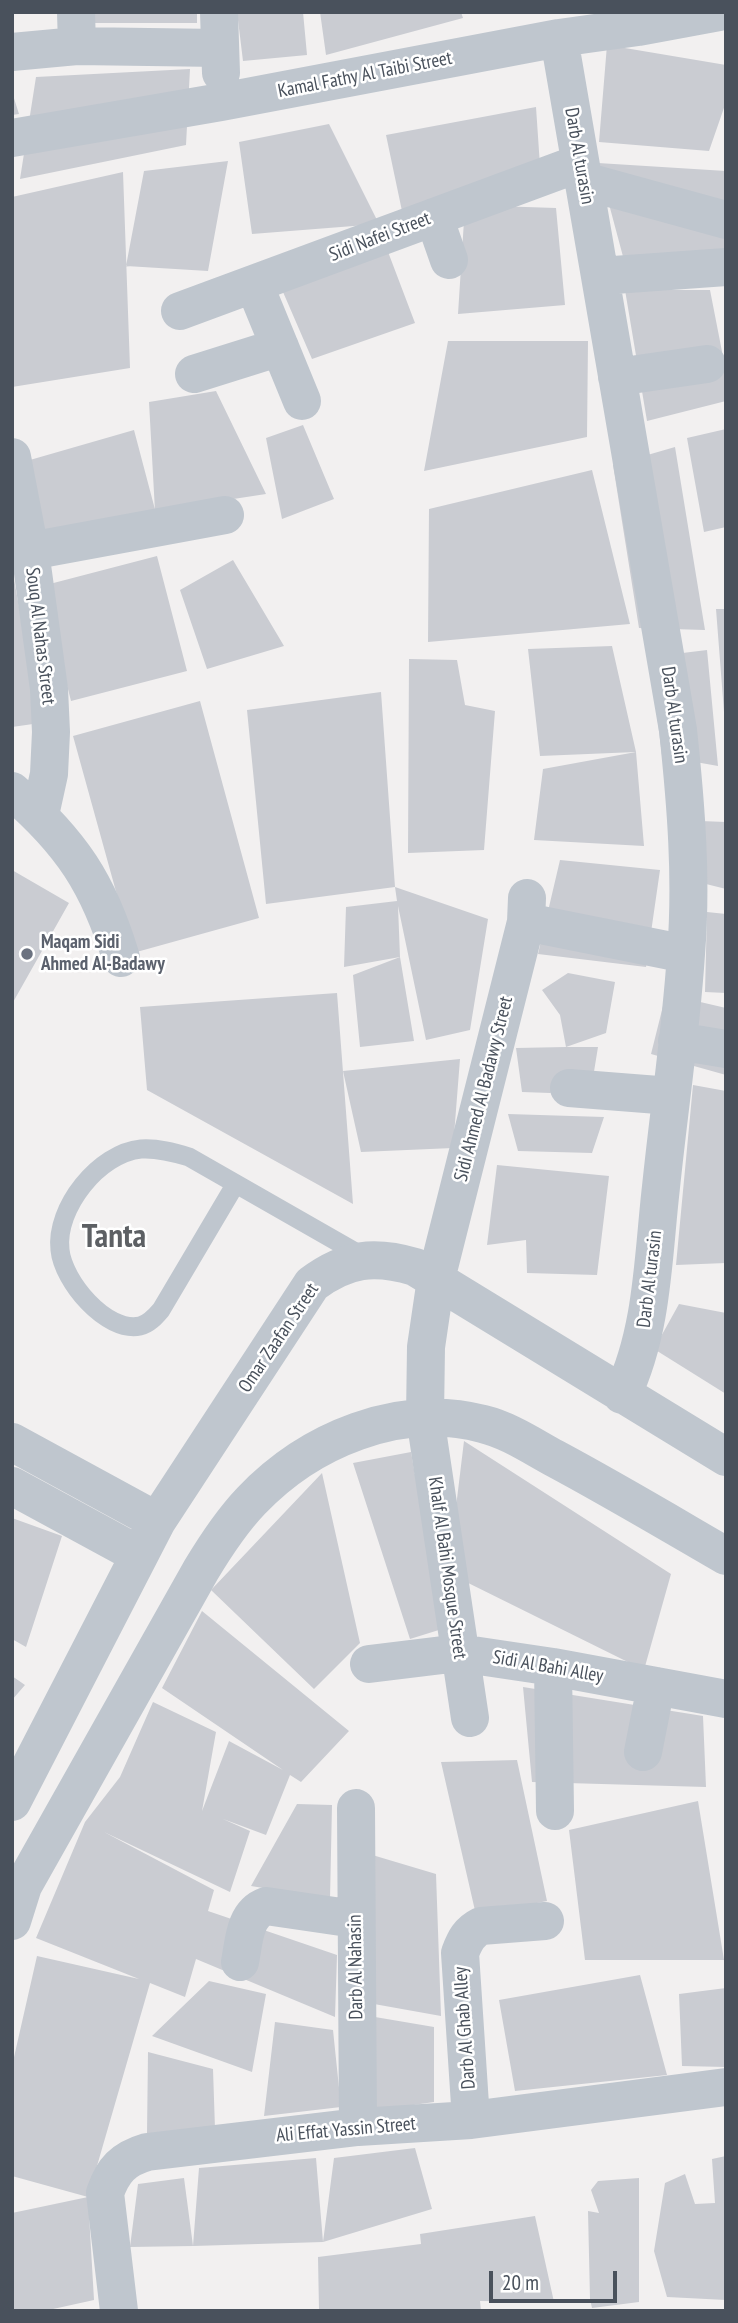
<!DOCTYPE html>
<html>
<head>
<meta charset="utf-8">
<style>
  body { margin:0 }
  #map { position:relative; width:738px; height:2323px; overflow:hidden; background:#f2f0f0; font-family:"PT Sans Narrow",sans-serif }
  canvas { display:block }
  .frame { position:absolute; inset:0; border:14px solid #49515c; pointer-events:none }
  .scale { position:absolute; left:489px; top:2271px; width:128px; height:32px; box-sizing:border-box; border:4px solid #49515c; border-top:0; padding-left:9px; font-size:21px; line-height:24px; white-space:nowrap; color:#49515c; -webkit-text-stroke:5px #fff; paint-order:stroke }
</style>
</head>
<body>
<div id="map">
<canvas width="738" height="2323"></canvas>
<div class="frame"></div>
<div class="scale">20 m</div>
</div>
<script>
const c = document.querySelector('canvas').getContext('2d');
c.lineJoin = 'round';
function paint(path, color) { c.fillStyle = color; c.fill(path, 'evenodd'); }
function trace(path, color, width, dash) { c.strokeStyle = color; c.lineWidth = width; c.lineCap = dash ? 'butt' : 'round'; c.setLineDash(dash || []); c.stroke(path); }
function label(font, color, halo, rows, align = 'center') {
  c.font = font + ' "PT Sans Narrow",sans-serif'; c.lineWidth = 5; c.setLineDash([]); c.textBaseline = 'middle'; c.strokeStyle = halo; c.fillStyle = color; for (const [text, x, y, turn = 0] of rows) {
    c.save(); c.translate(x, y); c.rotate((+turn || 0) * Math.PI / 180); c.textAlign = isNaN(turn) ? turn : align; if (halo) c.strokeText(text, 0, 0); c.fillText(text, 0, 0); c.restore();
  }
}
paint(new Path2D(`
  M90,12H197V23H90Z
  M237,12H303L307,55L243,61Z
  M320,12H461L463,18L326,55Z
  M607,45L726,65V102L709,151L599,142Z
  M190,69L186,145L20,179L36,77Z
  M12,92L19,114L12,115Z
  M536,107L540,166L402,211L386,135Z
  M329,124L379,224L252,234L239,142Z
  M228,161L208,271L126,266L144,171Z
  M598,163L726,171V251L625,264Z
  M123,172L130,368L12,387V197Z
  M465,205L556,208L565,305L458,314Z
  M382,236L415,323L312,359L283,292Z
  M625,290H710L726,372V401L647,421Z
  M448,341H588L587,437L424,471Z
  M216,391L266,494L155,511L149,402Z
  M303,425L334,499L282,519L266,438Z
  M726,429V527L704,532L687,438Z
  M134,430L162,536L39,564L23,462Z
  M675,447L705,630L639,628L613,465Z
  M592,470L630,624L428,642L429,509Z
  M157,556L187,671L71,701L42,586Z
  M233,560L284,646L207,669L180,590Z
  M12,568L40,723L12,727Z
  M716,609H726V712H724Z
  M612,646L636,752L644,846L534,840L543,769L636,752L540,756L528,649Z
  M707,650L718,766L662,756L650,657Z
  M409,659L457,660L465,705L495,711L484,850L408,853Z
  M381,692L395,887L266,904L247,710Z
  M200,701L259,918L133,953L73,736Z
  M700,821L726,822V889L706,884Z
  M560,860L660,870L646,967L538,954Z
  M12,870L69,903L12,1004Z
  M395,887L488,919L470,1030L426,1040L398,906L400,957L344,967L346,907L397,901Z
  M707,912L726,914V993L705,992Z
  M400,957L414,1041L360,1047L353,975Z
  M568,973L615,982L606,1033L566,1047H598L591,1090L569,1088L550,1093L522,1092L516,1048L566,1047L560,1015L542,990Z
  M337,993L353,1204L147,1090L140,1007Z
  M666,994L726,1008V1075L651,1054Z
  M460,1059L453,1148L361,1152L343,1071Z
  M693,1085L726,1091V1263L676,1265Z
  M508,1114L604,1117L592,1153L518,1151Z
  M497,1165L609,1176L597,1275L527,1273L526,1240L487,1245Z
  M679,1304L726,1313V1394L654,1349Z
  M464,1441L671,1574L644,1670L448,1573Z
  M411,1452L442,1629L410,1639L353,1463Z
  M322,1473L360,1643L314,1689L211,1590Z
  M12,1518L62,1536L26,1647L12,1639Z
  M202,1611L349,1731L301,1782L290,1775L266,1835L223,1819L250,1831L230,1892L104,1832L214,1890L208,1911L337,1955L335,2017L196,1959L185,1997L150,1983L88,2197L12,2176V2066L37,1956L139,1979L36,1938L85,1822L120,1777L153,1702L216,1732L202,1811L229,1741L283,1770L162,1688Z
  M12,1676L25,1685L12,1700Z
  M523,1687L703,1716L706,1787L532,1782Z
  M517,1760L547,1901L476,1915L441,1762Z
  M698,1801L724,1960H585L569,1830Z
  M297,1804L332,1805L330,1899L251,1886Z
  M369,1854L436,1874L441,2016L374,2004Z
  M640,1975L667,2075L515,2091L499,2000Z
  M209,1981L266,1994L252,2072L152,2036Z
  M726,1988V2067L682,2066L679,1994Z
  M375,2017L434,2027V2102L372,2111Z
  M275,2022L333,2030L341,2107L264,2116Z
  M148,2052L213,2069L215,2129L147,2134Z
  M415,2148L432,2209L323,2242L334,2158Z
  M726,2156V2300L667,2297L654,2251L665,2183L685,2174L695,2204L715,2203L712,2159Z
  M316,2158L323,2242L193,2246L199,2168Z
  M184,2178L193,2246L130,2247L138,2184Z
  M639,2178V2302L592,2308L590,2299L588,2211L599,2213L591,2190L598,2181Z
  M88,2197L94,2300L44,2311H12V2213Z
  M535,2216L554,2302L480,2301L481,2311L319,2310L318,2257L421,2244L420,2234Z`), '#caccd2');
trace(new Path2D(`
  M235,1185L161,1310C155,1317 149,1324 140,1326C106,1333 63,1281 60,1250C55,1208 99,1153 141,1149C158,1148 173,1152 189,1157L364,1257`), '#bfc6ce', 19);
trace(new Path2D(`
  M76,12L77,46
  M219,12L221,73
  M559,38L678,730C686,805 692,879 686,954C681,1031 669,1109 661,1187C653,1256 653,1331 622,1395
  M12,52L77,46L220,48
  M12,138L221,102L559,38L638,27L719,12
  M584,181L726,220
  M434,217L449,260
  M600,276L726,267
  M254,284L302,401
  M180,311L580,163
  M194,374L280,347
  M617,377L707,364
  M12,457L30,551L49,689L51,732L49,774L40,815
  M30,551L225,515
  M12,791C71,842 99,884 121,958
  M526,922L686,954
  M677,1041L726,1049
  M569,1088L671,1096
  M12,1442L157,1521
  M12,1486L139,1555
  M369,1664L459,1653L553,1667L726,1699
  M553,1667L555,1811
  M470,1718L425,1417L426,1347L436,1279L526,922L527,898
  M643,1752L656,1686
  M12,1802L157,1521L312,1284C347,1258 374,1255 415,1267L726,1457
  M356,1808L358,2127
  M12,1921L23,1886L201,1570C216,1545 231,1522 251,1501C309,1440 399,1402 483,1424C508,1430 532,1446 554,1458C612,1489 669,1523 726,1556
  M240,1962C244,1942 244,1914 266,1906L355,1919
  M471,2120L460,1953C465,1940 469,1932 481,1926L545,1921
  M119,2311L105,2193C113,2170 123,2159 147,2152L358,2127L471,2120L726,2087`), '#bfc6ce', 38);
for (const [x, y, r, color] of [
  [27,954,7,"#6b7280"]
]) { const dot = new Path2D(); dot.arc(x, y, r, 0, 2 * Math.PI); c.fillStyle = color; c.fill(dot); trace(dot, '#fff', 2.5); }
label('19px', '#49515c', '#fff', [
  ["Kamal Fathy Al Taibi Street",365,75,-11],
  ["Darb Al turasin",579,156,80],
  ["Sidi Nafei Street",380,237,-21],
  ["Souq Al Nahas Street",40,636,83],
  ["Darb Al turasin",674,715,82],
  ["Sidi Ahmed Al Badawy Street",484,1089,-76],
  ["Darb Al turasin",650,1279,-83],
  ["Omar Zaafan Street",279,1338,-56],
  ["Khalf Al Bahi Mosque Street",447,1568,82],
  ["Sidi Al Bahi Alley",548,1667,10],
  ["Darb Al Nahasin",356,1967,-91],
  ["Darb Al Ghab Alley",465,2028,-94],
  ["Ali Effat Yassin Street",346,2130,-5]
]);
label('bold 19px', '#5b616d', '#fff', [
  ["Maqam Sidi",41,943],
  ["Ahmed Al-Badawy",41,965]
], 'left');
label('bold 33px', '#5d6064', '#fff', [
  ["Tanta",114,1238]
]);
</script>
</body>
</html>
